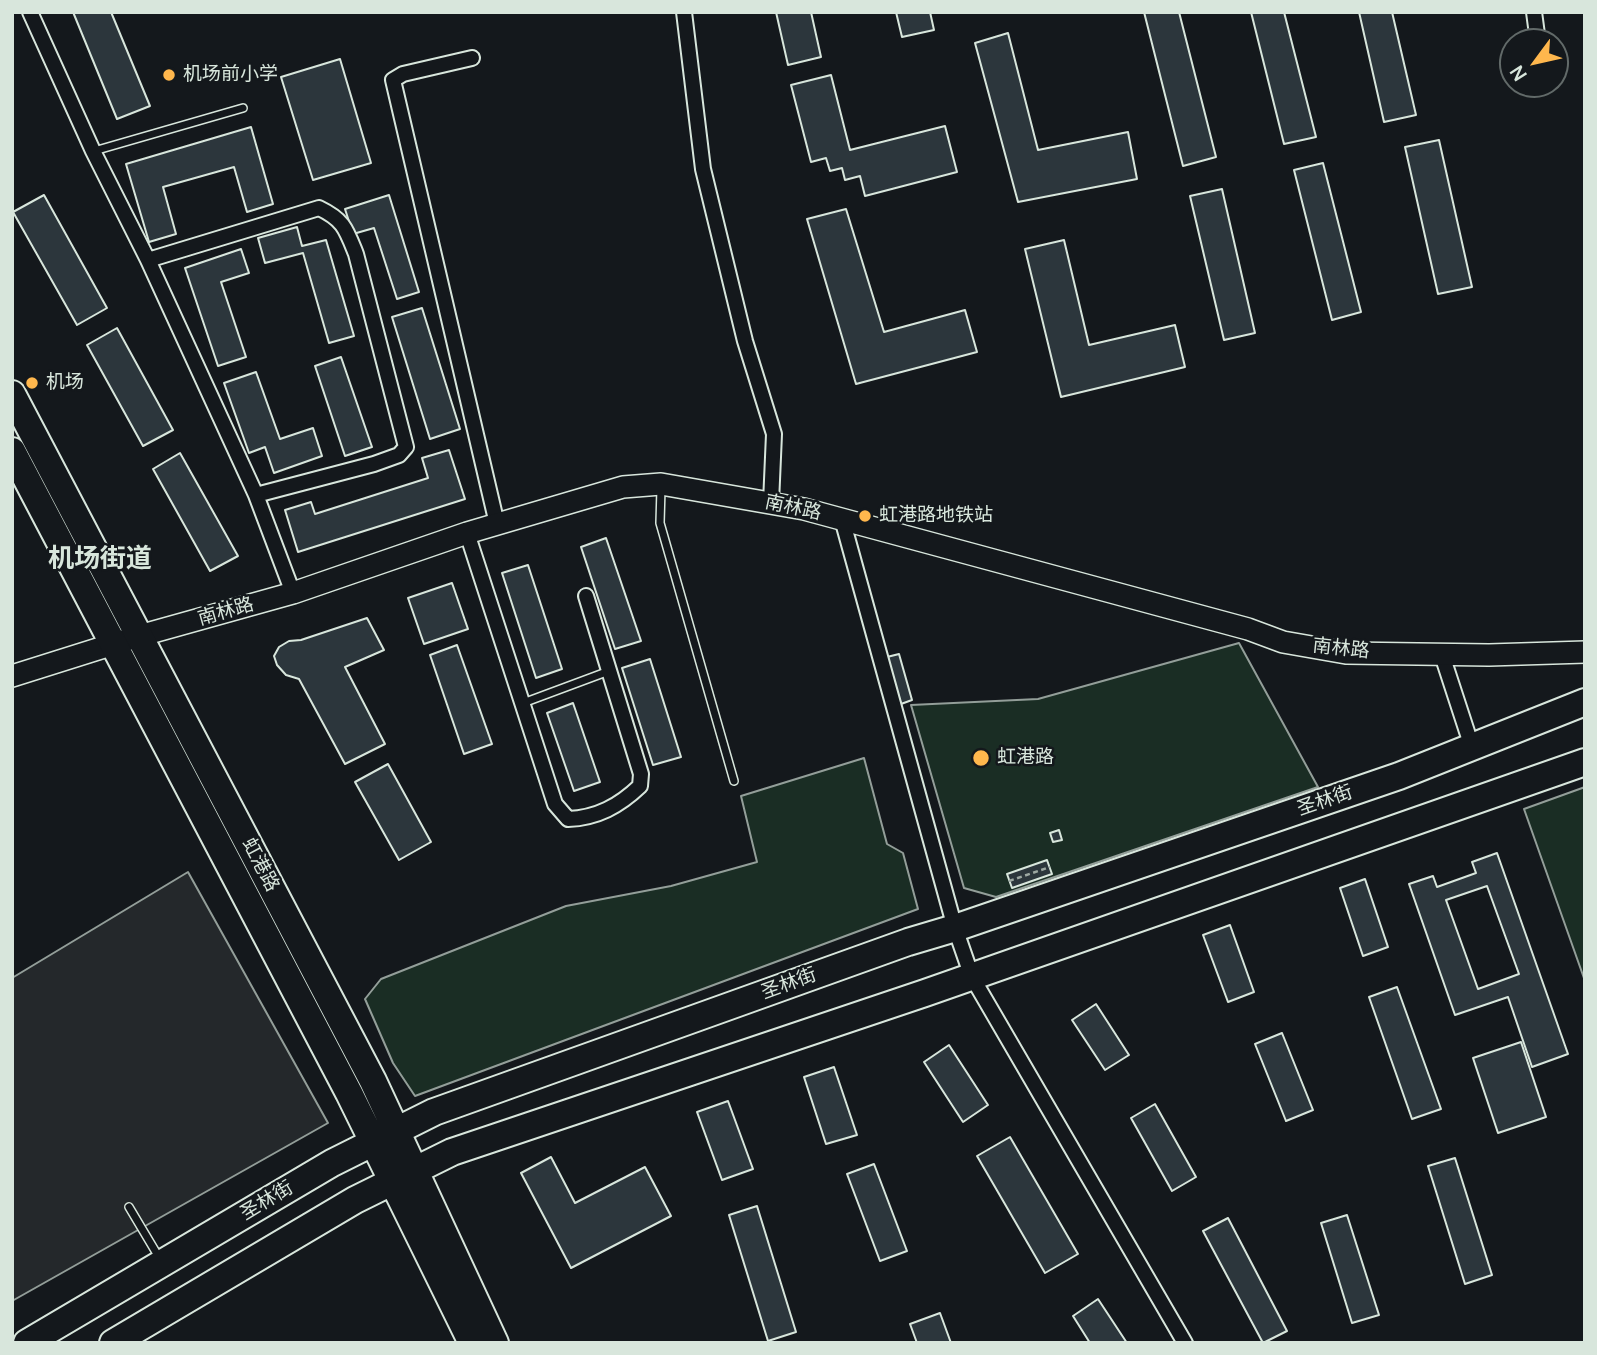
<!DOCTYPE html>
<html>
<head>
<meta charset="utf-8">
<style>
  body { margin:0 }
  #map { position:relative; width:1597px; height:1355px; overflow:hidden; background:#14181c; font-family:Manrope,sans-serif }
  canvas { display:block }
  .frame { position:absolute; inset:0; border:14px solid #d8e6dc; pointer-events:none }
  .north { position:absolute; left:1499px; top:28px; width:70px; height:70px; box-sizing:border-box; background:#14181c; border:2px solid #626a69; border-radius:50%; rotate:237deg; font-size:19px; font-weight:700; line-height:28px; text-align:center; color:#d8e6dc }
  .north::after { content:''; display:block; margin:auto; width:24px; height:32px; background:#ffb74d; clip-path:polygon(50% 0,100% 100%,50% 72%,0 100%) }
</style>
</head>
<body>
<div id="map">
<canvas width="1597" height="1355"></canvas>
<div class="frame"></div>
<div class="north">N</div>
</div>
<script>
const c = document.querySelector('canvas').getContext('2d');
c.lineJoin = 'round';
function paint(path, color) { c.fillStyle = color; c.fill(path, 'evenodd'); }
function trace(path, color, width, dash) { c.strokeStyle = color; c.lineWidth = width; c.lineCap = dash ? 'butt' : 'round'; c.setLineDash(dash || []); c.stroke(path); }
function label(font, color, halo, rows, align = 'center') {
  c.font = font + ' Manrope,"Noto Sans SC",sans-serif'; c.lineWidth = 5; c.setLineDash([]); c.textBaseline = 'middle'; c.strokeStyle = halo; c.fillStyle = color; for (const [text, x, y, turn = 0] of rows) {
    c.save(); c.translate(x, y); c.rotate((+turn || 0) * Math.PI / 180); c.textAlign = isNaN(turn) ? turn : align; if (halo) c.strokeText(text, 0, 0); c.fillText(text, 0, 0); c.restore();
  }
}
const green = new Path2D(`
  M1239,643L1318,787L996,897L964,888L911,705L1038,699Z
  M864,758L887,844L903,853L918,909L415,1096L393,1063L365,999L381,979L566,906L671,886L757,862L741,796Z
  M1585,787V981L1524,809Z`);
paint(green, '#1a2d24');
trace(green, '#939e99', 2);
const parking = new Path2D(`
  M188,872L328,1123L12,1301V978Z`);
paint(parking, '#24282b');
trace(parking, '#939e99', 2);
const building = new Path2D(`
  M73,12H111L150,106L117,119Z
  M776,12H811L821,57L788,65Z
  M896,12H930L934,30L902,37Z
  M1144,12H1179L1216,157L1183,166Z
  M1251,12H1284L1316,137L1284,144Z
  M1359,12H1392L1416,115L1384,122Z
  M1008,33L1038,150L1128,132L1137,179L1018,202L975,43Z
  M340,59L371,163L313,180L281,77Z
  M831,75L850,150L945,126L957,172L865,196L860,176L845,180L842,168L830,171L826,158L811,162L791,85Z
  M251,127L273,204L247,212L234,167L163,187L176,234L149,242L126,164Z
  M1439,140L1472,287L1438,294L1405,147Z
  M1323,163L1361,312L1332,320L1294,170Z
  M1222,189L1255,333L1224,340L1190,196Z
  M44,195L107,308L77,325L13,212Z
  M389,195L419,292L397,299L374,228L353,234L345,209Z
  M846,209L884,332L965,310L977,352L856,384L807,219Z
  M297,227L302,246L326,240L354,336L329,343L303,253L265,263L258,238Z
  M1064,240L1089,345L1175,325L1185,367L1061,397L1025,249Z
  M241,249L249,273L221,282L246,357L218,366L185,268Z
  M422,308L460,429L430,439L392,317Z
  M117,328L173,430L143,446L87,345Z
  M341,357L372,447L345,456L315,366Z
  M256,372L280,439L313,428L322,456L274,473L265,447L249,453L224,383Z
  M449,450L465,499L298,552L285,510L311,502L315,514L428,478L422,458Z
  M180,453L238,556L210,571L153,469Z
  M606,538L641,641L615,649L581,547Z
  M528,565L562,669L536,678L502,573Z
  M452,583L468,629L424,644L408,598Z
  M367,618L384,650L345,667L385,744L345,764L299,679L286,675L277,665L274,656L279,647L289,641L301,640Z
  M457,645L492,744L464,754L430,655Z
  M899,654L912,700L901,704L887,657Z
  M650,659L681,757L653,765L622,668Z
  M573,703L600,782L574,791L547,713Z
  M388,764L431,842L399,860L355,782Z
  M1059,830L1062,840L1053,842L1050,833Z
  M1497,853L1568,1054L1532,1067L1508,997L1455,1015L1409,884L1433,876L1437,887L1476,873L1472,862ZM1487,886L1519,974L1478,989L1446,900Z
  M1047,860L1052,874L1012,888L1007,874Z
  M1365,879L1388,947L1363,956L1340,888Z
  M1230,925L1254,992L1228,1002L1203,935Z
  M1397,987L1441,1109L1412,1119L1369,997Z
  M1096,1004L1129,1055L1105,1070L1072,1020Z
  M1282,1033L1313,1110L1286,1121L1255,1044Z
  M1521,1042L1546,1117L1498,1133L1473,1058Z
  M949,1045L988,1105L963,1122L924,1062Z
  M834,1067L857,1135L826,1144L804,1077Z
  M728,1101L753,1169L722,1180L697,1112Z
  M1155,1104L1196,1177L1172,1191L1131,1118Z
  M1010,1137L1078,1254L1045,1273L977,1156Z
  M551,1157L575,1203L645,1167L671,1216L571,1268L521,1173Z
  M1455,1158L1492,1275L1465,1284L1428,1166Z
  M874,1164L907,1251L880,1261L847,1174Z
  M757,1206L796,1332L768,1341L729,1215Z
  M1347,1215L1379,1315L1352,1323L1321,1223Z
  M1228,1218L1287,1331L1263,1343L1203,1231Z
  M1098,1299L1127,1343H1090L1073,1316Z
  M940,1313L951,1343H917L910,1324Z`);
paint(building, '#2c363c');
trace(building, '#d8e6dc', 2);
const lane = new Path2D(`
  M94,151L243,108
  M661,488L660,523L734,781
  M523,703L609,671
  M129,1207L160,1259`);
const street = new Path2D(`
  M30,12L93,151L148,260L256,495L293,593
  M684,12L703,169L745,341L774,434L771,503
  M1534,12L1538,42
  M472,58L403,74L393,80L497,524
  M148,260L319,208C344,220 346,229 356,254L406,447L399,455L374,464L256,495
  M842,519L955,928L972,977L1185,1343
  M467,533L555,804L568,819C597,818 619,806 640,786L641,774L586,596
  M1442,655L1472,747`);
const secondary = new Path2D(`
  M12,676L139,636L293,593L467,533L623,487L661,484L804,509L1248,629L1283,642L1346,653L1489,655L1585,652`);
const highway = new Path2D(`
  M12,394L373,1081L495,1343
  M12,451L349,1093L472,1343
  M27,1343L332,1163L434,1112L908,942L955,928L1399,776L1585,702
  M113,1343L355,1200L452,1152L925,993L1585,762`);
trace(lane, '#d8e6dc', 10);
trace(street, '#d8e6dc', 18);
trace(secondary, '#d8e6dc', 24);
trace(highway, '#d8e6dc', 30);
trace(new Path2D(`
  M1009,881L1050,867`), '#9da8a2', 2.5, [5, 3.5]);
trace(lane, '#14181c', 7);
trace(street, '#14181c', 14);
trace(secondary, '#14181c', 21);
trace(highway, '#14181c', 26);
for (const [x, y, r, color] of [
  [169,75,7,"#ffb74d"],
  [32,383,7,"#ffb74d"],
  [865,516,7,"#ffb74d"],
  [981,758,9,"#ffb74d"]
]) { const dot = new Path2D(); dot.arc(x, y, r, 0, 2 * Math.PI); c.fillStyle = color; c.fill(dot); trace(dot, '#14181c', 2.5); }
label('19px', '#d8e6dc', '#14181c', [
  ["机场前小学",183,75],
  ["机场",46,383],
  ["虹港路地铁站",879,516],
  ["虹港路",997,758]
], 'left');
label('19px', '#d8e6dc', '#14181c', [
  ["南林路",793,508,12],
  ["南林路",226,612,-16],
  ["南林路",1341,649,6],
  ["圣林街",1325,801,-19],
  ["虹港路",260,865,62],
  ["圣林街",789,984,-20],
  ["圣林街",267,1201,-31]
]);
label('bold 26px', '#d8e6dc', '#14181c', [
  ["机场街道",100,560]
]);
</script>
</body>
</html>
